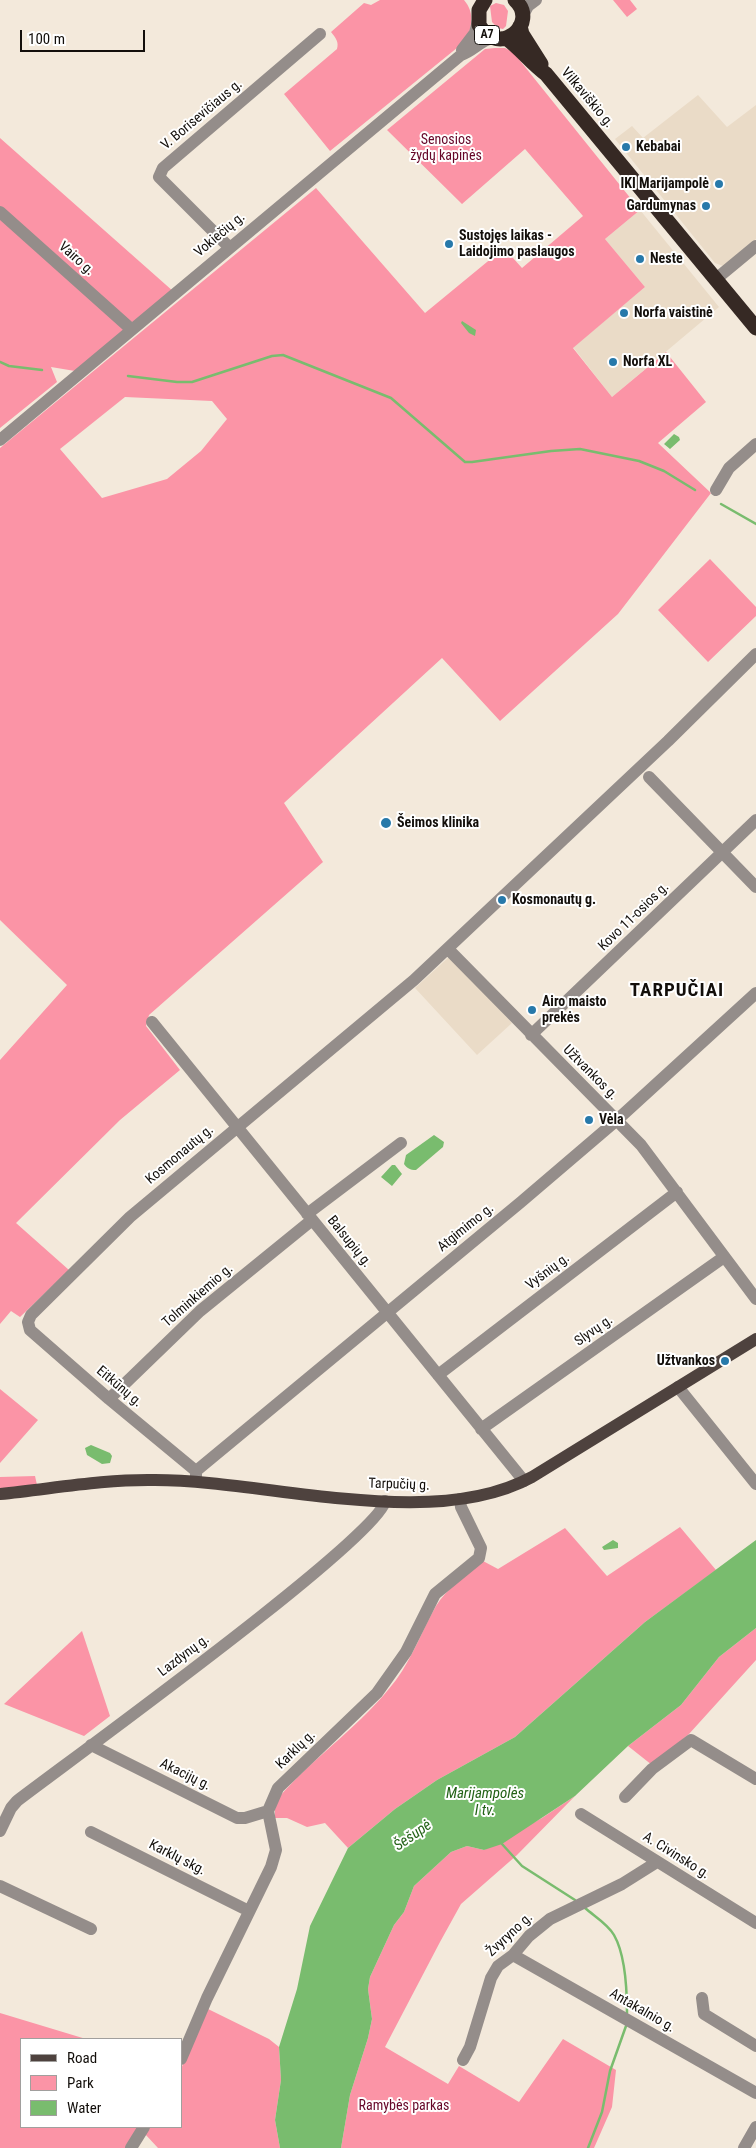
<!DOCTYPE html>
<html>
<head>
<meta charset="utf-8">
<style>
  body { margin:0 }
  #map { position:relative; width:756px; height:2148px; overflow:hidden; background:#f3e9db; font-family:"Roboto Condensed",sans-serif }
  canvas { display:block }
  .legend { position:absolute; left:20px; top:2038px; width:162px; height:90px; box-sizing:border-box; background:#fff; border:1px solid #a19f9d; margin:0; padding:6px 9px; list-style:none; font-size:15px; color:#130f0b }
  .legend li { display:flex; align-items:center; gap:10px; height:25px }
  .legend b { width:25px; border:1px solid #a19f9d }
  .scale { position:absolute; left:20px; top:30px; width:125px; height:22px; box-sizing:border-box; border:2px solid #130f0b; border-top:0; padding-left:6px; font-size:15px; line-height:18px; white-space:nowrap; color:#130f0b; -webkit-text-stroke:4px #fff; paint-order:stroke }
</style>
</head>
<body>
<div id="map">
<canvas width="756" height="2148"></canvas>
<ul class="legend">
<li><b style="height:6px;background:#4e423e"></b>Road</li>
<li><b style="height:14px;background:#fb94a6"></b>Park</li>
<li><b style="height:14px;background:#79bc6e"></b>Water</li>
</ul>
<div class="scale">100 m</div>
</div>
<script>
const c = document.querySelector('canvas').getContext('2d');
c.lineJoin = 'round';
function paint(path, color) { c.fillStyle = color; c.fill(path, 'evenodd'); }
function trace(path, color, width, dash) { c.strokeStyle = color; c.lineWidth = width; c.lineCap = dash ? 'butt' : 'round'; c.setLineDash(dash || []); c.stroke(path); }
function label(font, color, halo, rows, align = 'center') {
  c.font = font + ' "Roboto Condensed",sans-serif'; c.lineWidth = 4; c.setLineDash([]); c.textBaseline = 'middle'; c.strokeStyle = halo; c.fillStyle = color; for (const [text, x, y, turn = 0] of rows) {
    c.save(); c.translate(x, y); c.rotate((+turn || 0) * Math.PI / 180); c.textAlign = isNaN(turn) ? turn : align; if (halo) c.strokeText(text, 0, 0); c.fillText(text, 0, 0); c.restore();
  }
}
paint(new Path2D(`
  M698,95L727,127L756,105V239L723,266L715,263L615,139L632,126L643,138Z
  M640,210L719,307L612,397L573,347L645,287L605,239Z
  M450,956L512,1023L477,1055L415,988Z`), '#eadbc7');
paint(new Path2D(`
  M380,0H464C475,13 471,24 468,39L330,151L284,94L337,49C339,42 336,38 331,32L364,3L371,5Z
  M613,0H630L637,9L627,17Z
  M496,3L504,5L508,11L506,26L503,29L498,28L492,22L490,6Z
  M495,48H505L513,52L640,210L605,239L645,287L573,348L612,397L666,352L706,402L658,443L711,493L618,614L500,721L442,658L284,803L323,862L149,1015L146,1026L180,1070L120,1120L16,1223L69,1270L20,1317L11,1311L0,1324V1060L67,985L0,920V448L316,188L425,313L504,248L522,268L583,216L525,149L462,204L387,130L485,49ZM125,397L212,401L227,419L201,451L167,479L102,498L60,449Z
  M0,138L174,292L81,372L51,367L57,382L0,428Z
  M710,559L756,607V616L708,662L658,610Z
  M0,1389L38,1420L0,1463Z
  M35,1476L37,1485L0,1491V1477Z
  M680,1527L716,1570L645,1622L515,1737L437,1780L395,1809L348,1848L325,1823L307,1827L287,1818H275V1809L280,1796C316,1755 363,1724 396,1680C413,1657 422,1630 436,1606C447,1588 467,1575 483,1561L498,1569L565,1528L607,1576Z
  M756,1628V1660L689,1734L652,1765L628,1746L681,1705L719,1657Z
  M82,1631L110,1716L84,1736L4,1704Z
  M575,1796L517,1855L461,1904L440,1942L385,2047L448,2084L459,2066L519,2102L563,2039L616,2070L612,2107L594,2148H341L350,2095L368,2038L372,2019L368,1989L370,1977L394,1925L404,1912L414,1886L451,1852L467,1846L484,1850L542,1818Z
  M206,2008L269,2039L279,2047L281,2080L275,2120L280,2148H158L145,2134L136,2148H0V2013L86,2039H21V2127H181V2069Z`), '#fb94a6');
paint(new Path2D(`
  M462,321L476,330L475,336L469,333L461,323Z
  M674,434L679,437L680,440L670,449L664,444Z
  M434,1135L444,1142L443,1147L416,1170C410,1170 407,1168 404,1164L406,1155Z
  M392,1165H395L402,1174L392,1186L381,1177Z
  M91,1445L110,1453L112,1456L110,1463L102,1464L87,1455L85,1448Z
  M613,1540L618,1543V1548L604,1550L602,1547Z
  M756,1540V1628L719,1657L681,1705L628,1746L575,1796L502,1844L484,1850L467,1846L451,1852L414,1886L404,1912L394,1925L370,1977L368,1989L372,2019L368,2038L350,2095L341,2148H280L275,2120L281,2080L279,2047L297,1989L310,1926L348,1848L395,1809L437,1780L515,1737L645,1622Z`), '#79bc6e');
trace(new Path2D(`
  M0,362L9,366L42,370
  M128,376L177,382H192L272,356L283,355L391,398L465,462H472L551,451L580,449L639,461L664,471L695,490
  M721,504L756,524
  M502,1844L522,1866L575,1900
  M585,1908C594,1916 608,1924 614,1935C626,1956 627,1990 627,2013
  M588,2148L602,2112L610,2071L626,2026`), '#79bc6e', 2.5);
trace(new Path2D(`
  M523,15L528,6L536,0
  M462,50L475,33L478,20
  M0,212L131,329
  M229,247L159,177L163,168L320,34
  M716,279L756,246
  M0,440L461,55C473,51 480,41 492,38
  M716,490L729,468L756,444
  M649,777L756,887
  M448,949L641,1145L756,1299
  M152,1022L524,1481
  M531,1035L756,820
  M307,1214L401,1143
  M438,1375L677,1192
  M678,1387L756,1484
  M109,1399L200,1311L312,1220
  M481,1429L724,1257
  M196,1471L109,1399L30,1330L28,1322L31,1315L130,1217L414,980L668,741L756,654
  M196,1479V1471L521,1202L617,1120L756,993
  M91,1745L237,1818H245L268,1811
  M625,1797L652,1769L691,1740L756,1779
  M581,1814L756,1923
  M0,1831L11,1808L17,1801C65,1764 381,1536 385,1501
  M91,1832L249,1911
  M0,1886L91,1929
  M513,1955L756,2093
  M702,1998L704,2014L756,2046
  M181,2059L207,1998L271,1867L276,1850L268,1811L278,1788L377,1693L406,1652L435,1594L479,1558L481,1548L461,1507L460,1499
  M463,2060L470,2047L491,1978L498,1966L513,1955L529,1936L550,1919L622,1884L657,1862
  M131,2148L144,2127
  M744,2148L756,2127`), '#948d8a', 12);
trace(new Path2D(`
  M0,1494C51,1489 103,1479 155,1480C267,1480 431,1532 532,1477L756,1339`), '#4e423e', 12);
trace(new Path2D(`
  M485,0L479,10V25C499,59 540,23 515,0
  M520,26L522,34L541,64
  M506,38C521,49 531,63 546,74L756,328`), '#362924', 15);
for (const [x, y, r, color] of [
  [626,147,5,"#2779aa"],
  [719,184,5,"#2779aa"],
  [706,206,5,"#2779aa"],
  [449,244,5,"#2779aa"],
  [640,259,5,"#2779aa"],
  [624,313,5,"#2779aa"],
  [613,362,5,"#2779aa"],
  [386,823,6,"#2779aa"],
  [502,900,5,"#2779aa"],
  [532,1010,5,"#2779aa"],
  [589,1120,5,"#2779aa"],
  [725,1361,5,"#2779aa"]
]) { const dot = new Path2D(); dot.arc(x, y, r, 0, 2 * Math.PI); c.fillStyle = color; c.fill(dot); trace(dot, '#fff', 2); }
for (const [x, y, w] of [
  [487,35,25]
]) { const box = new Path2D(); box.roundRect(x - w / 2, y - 9.5, w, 19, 4); c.fillStyle = '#fff'; c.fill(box); trace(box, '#130f0b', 1); }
label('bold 12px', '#130f0b', null, [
  ["A7",487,35]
]);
label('14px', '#130f0b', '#fff', [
  ["Vilkaviškio g.",587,98,50],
  ["V. Borisevičiaus g.",202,115,-40],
  ["Vokiečių g.",220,235,-40],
  ["Vairo g.",76,259,42],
  ["Kovo 11-osios g.",634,917,-44],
  ["Užtvankos g.",590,1073,45],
  ["Kosmonautų g.",180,1155,-40],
  ["Atgimimo g.",466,1228,-39],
  ["Balsupių g.",349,1242,51],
  ["Vyšnių g.",548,1272,-37],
  ["Tolminkiemio g.",198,1296,-41],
  ["Slyvų g.",594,1331,-35],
  ["Eitkūnų g.",119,1387,40],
  ["Tarpučių g.",399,1485,2],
  ["Lazdynų g.",184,1656,-37],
  ["Karklų g.",296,1750,-44],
  ["Akacijų g.",185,1775,26],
  ["A. Civinsko g.",676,1856,32],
  ["Karklų skg.",177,1858,27],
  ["Žvyryno g.",510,1935,-43],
  ["Antakalnio g.",642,2011,30]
]);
label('14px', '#660628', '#fff', [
  ["Senosios",446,140],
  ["žydų kapinės",446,156],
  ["Ramybės parkas",404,2106]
]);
label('bold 14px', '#130f0b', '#fff', [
  ["Kebabai",636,147],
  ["IKI Marijampolė",709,184,"right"],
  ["Gardumynas",696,206,"right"],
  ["Sustojęs laikas -",459,236],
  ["Laidojimo paslaugos",459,252],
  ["Neste",650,259],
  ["Norfa vaistinė",634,313],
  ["Norfa XL",623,362],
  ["Šeimos klinika",397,823],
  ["Kosmonautų g.",512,900],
  ["Airo maisto",542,1002],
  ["prekės",542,1018],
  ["Vėla",599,1120],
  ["Užtvankos",715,1361,"right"]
], 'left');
label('italic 15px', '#226216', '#fff', [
  ["Marijampolės",485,1794],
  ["I tv.",485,1811],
  ["Šešupė",413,1836,-35]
]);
c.letterSpacing = '1px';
label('bold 19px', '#130f0b', '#fff', [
  ["TARPUČIAI",677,991]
]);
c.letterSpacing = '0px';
</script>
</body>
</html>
